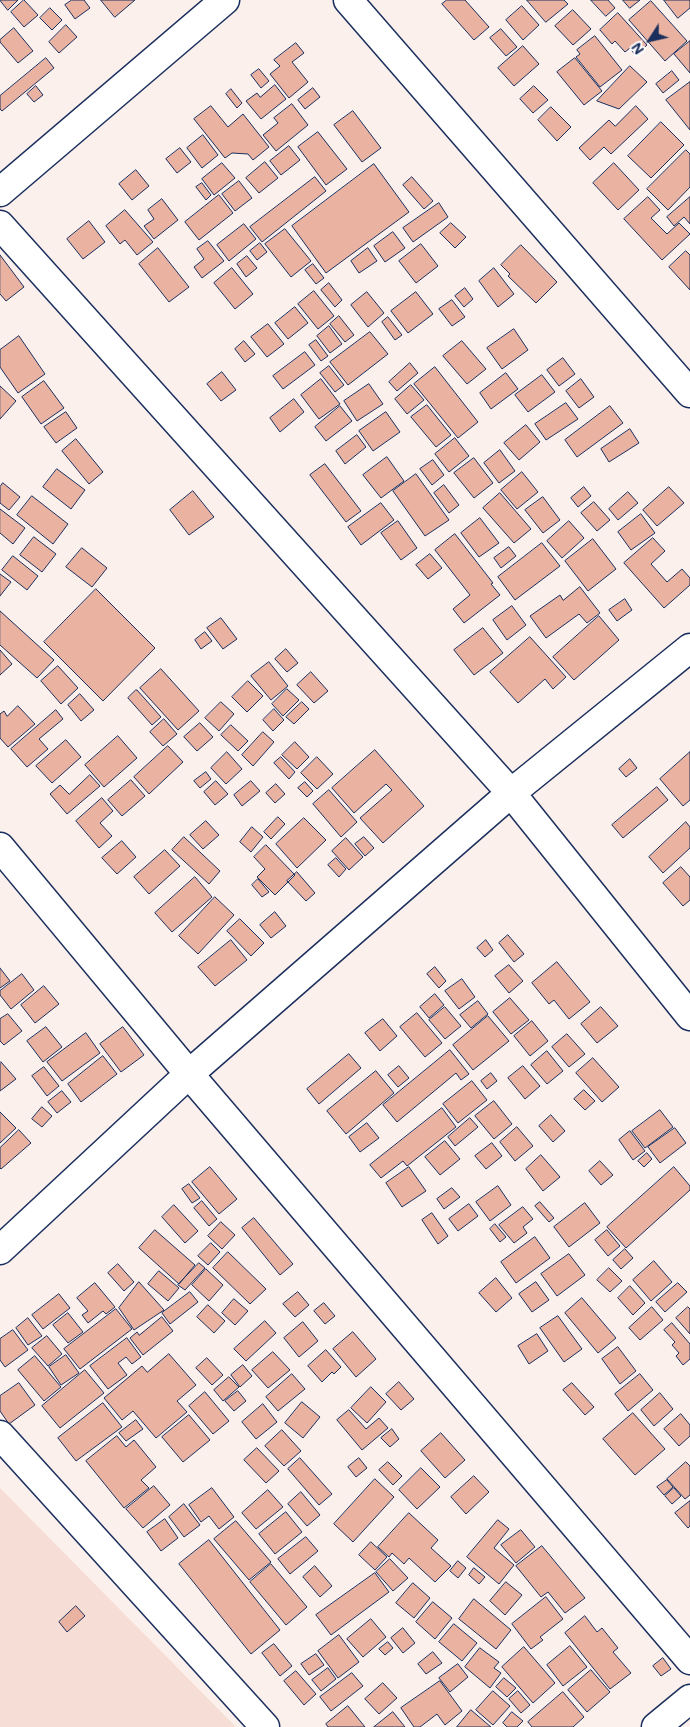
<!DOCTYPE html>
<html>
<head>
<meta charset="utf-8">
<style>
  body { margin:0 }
  #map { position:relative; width:690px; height:1727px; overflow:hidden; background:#fbf0ec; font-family:Mali,sans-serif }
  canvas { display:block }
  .north { position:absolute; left:625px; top:15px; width:50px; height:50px; -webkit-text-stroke:4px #fff; paint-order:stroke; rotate:235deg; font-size:14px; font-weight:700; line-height:20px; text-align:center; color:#1b2f5e }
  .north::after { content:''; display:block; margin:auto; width:18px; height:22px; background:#1b2f5e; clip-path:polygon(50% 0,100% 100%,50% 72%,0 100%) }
</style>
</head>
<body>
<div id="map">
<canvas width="690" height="1727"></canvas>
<div class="north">N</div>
</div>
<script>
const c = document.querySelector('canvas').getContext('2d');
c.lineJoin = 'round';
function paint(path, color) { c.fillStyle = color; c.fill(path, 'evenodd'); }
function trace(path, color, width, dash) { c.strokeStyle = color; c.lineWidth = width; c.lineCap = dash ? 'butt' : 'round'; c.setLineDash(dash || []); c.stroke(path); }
paint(new Path2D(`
  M0,1488L236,1727H0Z`), '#f6ded6');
const building = new Path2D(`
  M0,0H18L8,10Z
  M24,0L38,15L24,27L11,12Z
  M72,0H84L90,8L75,19L65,5Z
  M101,0H135L115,17Z
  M447,0H465L489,27L474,40L442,4Z
  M527,0H564L568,4L546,22Z
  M591,0H608L615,8L606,16Z
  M623,0H640L630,8Z
  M664,0H690V8L678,18Z
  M651,1L687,41L665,61L629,20Z
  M522,6L539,25L523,40L506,20Z
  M50,8L62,20L52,30L40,18Z
  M573,10L591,29L573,45L555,26Z
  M618,13L647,45L635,55L630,48L625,52L615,41L612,44L600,30Z
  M66,25L77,37L59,53L49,42Z
  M14,28L33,51L18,63L0,42V40Z
  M501,29L517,47L506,56L490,38Z
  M595,36L622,70L600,87L576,57L580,54L577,50Z
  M690,41V73L674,54Z
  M296,43L304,53L292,62L308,82L289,98L270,74L280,66L274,60Z
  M523,46L539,64L514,86L498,68Z
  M46,58L54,68L2,111L0,109V96Z
  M575,58L602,91L584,105L557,72Z
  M630,66L647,82L619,109L597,101Z
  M259,69L269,81L261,88L251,75Z
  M672,71L679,80L663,93L656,84Z
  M690,82V130L666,100Z
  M275,85L286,99L261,119L246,101L257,93L260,97Z
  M36,86L43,95L34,102L27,94Z
  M534,86L548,100L533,113L520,99Z
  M313,88L320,97L305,109L298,100Z
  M231,89L242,103L237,108L226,94Z
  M292,104L308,125L276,151L263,135L278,123L274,118Z
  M211,106L228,127L243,114L269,147L253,160L248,154L232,153L225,158L194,119Z
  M636,106L648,119L611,154L604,147L590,160L579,148L609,120L615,126Z
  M551,107L571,127L557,141L538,120Z
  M353,111L381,148L362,162L334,125Z
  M661,122L684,145L651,178L628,156Z
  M318,132L347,169L326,185L298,147Z
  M203,135L218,155L202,168L187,148Z
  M289,146L300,160L281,175L270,161Z
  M180,148L191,162L177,173L166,159Z
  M686,150L690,154V187L668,210L647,189Z
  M265,162L278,178L259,193L246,178Z
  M222,163L235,178L214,195L202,179Z
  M614,163L639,190L618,210L593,183Z
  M374,164L409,212L326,273L292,226Z
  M136,170L149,186L132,200L119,184Z
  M315,177L326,191L262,242L250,227Z
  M412,177L433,201L424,209L403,185Z
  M239,181L252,198L235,211L222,194Z
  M202,183L211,195L206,200L196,187Z
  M219,195L233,213L199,240L185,222Z
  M648,197L660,210L651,218L667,234L679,223L690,234L662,260L624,219Z
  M690,197V224L684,217L674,226L667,217Z
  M162,199L178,220L154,239L144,226L154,219L148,210Z
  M439,203L448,217L413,242L403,228Z
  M125,210L153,242L137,255L125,240L120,244L106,226Z
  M89,221L105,242L83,259L67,239Z
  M451,223L466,237L455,248L440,233Z
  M244,224L256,239L229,261L217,245Z
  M285,229L311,261L291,277L265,244Z
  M393,232L405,248L385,262L374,246Z
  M208,241L224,261L202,278L194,267L204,259L197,249Z
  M260,243L267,252L257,260L250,251Z
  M421,244L438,266L416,283L399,261Z
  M521,245L557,282L536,303L508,276L510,274L501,265Z
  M158,248L189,287L169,302L139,264Z
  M368,248L377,261L359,273L351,261Z
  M686,251L690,255V290L669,267Z
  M0,255L24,287L6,301L0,294Z
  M247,256L257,268L246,277L237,264Z
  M313,264L324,278L316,284L305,270Z
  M232,268L253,294L235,309L214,283Z
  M494,268L514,294L498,307L479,281Z
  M329,283L342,300L335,307L321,290Z
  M465,288L473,299L464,307L455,296Z
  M314,291L334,316L318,329L298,304Z
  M367,292L384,313L368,327L351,305Z
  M416,292L433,314L408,333L391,311Z
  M452,300L465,317L452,326L439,309Z
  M295,307L308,323L288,339L275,323Z
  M339,316L354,335L345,342L330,324Z
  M388,317L402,335L395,340L382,322Z
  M268,324L284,344L267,357L251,337Z
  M329,326L342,344L330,353L317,336Z
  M514,329L528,350L502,369L487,348Z
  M370,332L388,354L348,385L330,362Z
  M19,336L45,374L18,393L0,367V350Z
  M316,340L328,356L321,361L309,345Z
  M244,341L255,354L245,362L235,349Z
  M462,341L486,369L467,384L443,356Z
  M305,352L315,365L283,389L273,376Z
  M563,358L575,374L559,386L547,370Z
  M410,363L418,373L397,391L389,382Z
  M329,366L344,385L335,392L320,373Z
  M435,367L478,422L458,438L414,384Z
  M222,372L236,390L221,401L207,384Z
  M506,373L518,389L491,409L480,393Z
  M542,375L555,392L528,412L515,395Z
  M321,379L340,404L319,419L301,395Z
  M581,379L594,397L579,408L566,391Z
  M44,381L64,408L41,424L22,397Z
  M369,384L383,404L357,421L344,401Z
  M411,385L424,400L407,414L395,399Z
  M0,386L16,401L0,419Z
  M294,399L304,412L280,432L270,418Z
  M566,403L578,419L546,440L535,424Z
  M427,405L451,435L436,447L411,417Z
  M340,406L352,421L326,441L315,427Z
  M610,406L623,423L577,457L565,440Z
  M66,412L77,428L56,443L44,427Z
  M386,412L400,432L373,451L359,431Z
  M526,425L540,442L519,460L504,443Z
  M630,429L639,443L609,462L601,449Z
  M357,435L366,447L345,464L336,451Z
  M455,438L469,456L449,472L435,454Z
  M76,439L103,472L89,484L62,451Z
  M500,450L515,471L499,483L484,463Z
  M387,457L404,481L381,498L363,475Z
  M474,458L493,483L474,498L454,473Z
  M433,460L444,475L432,485L420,469Z
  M325,464L361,511L346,522L310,475Z
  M57,469L85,490L71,509L43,487Z
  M522,472L538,492L517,509L501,490Z
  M416,474L449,520L425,536L393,491Z
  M3,483L20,497L9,510L0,503V487Z
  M444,485L459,505L449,513L434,493Z
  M584,487L591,496L578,507L571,498Z
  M669,487L684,503L657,526L643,510Z
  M193,491L214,517L189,535L170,510Z
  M628,492L638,503L618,520L609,509Z
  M500,493L531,529L514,543L483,508Z
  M32,496L68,524L53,544L17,515Z
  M543,497L560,520L543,533L525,510Z
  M594,502L610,520L597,531L581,513Z
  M381,503L394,520L361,545L348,527Z
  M0,509L25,528L13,544L0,533Z
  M641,514L655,533L631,550L618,532Z
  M480,518L499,543L479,557L461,533Z
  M398,521L417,548L401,560L381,533Z
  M569,521L584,538L562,558L547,541Z
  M455,534L493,583L491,584L500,595L464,623L453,609L470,595L435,550Z
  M34,537L56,554L42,572L20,555Z
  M653,538L665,551L651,564L667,582L682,569L690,578V585L664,608L624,563Z
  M593,539L616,569L588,591L565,561Z
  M542,543L560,566L515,600L498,577Z
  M509,547L516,556L501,568L494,558Z
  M82,548L107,568L92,587L66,567Z
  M430,554L442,568L428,579L416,565Z
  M13,556L38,576L27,590L2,570Z
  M0,574L11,582L0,596Z
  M580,587L600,613L587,623L579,614L546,638L530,616L560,595L563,600Z
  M96,589L155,648L103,701L44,642Z
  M625,599L632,610L617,621L609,610Z
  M512,606L526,625L507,640L493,620Z
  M0,611L54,660L37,678L0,645Z
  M599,616L619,640L574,680L553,657Z
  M221,618L237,639L223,649L207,628Z
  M483,628L503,653L474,675L454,650Z
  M205,632L212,641L201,649L195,640Z
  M530,637L566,677L553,689L545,679L518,703L490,672Z
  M286,649L298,663L287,672L275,659Z
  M0,650L12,664L0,675Z
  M269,662L288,686L271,700L251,676Z
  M58,666L78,688L61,704L41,681Z
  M161,669L199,711L178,730L140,688Z
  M311,672L328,691L314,703L297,685Z
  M248,681L263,696L247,712L232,697Z
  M287,689L299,700L283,716L272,704Z
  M136,690H137L161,717L152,725L128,698Z
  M80,694L94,710L81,721L68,705Z
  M221,702L234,714L219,731L205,718Z
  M302,702L309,709L294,724L286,717Z
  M18,706L35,724L8,747L0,738V714L4,711L7,716Z
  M274,709L284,720L273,731L263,720Z
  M56,710L63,719L39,739L48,749L27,767L11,749Z
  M164,719L177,734L163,746L150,732Z
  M200,723L213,737L197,751L184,737Z
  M231,725L248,741L238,751L221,735Z
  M263,732L274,742L253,766L242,755Z
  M118,736L137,758L104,787L85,765Z
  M66,740L81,757L52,783L36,766Z
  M295,742L309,757L297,769L282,755Z
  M168,746L183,762L149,794L134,777Z
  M375,750L424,806L383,843L360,818L392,790L386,784L354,813L332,788Z
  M227,752L242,769L226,784L211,768Z
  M690,752V800L683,806L660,779Z
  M281,757L295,772L289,779L274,763Z
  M317,757L333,774L317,789L301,773Z
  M630,759L637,768L626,777L619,769Z
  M206,772L211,779L200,788L194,781Z
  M90,775L100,786L67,814L50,794L60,785L69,794Z
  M131,780L145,796L122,816L108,800Z
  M216,781L228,794L215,805L204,792Z
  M251,781L260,791L242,806L234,795Z
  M305,782L313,791L307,797L298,788Z
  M276,784L285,794L275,803L266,793Z
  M657,787L668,800L623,838L612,825Z
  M329,790L357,822L341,837L313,804Z
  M102,798L113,811L100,823L112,836L99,848L76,821Z
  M278,817L285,824L271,839L264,832Z
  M304,818L326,840L297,868L276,844Z
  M206,821L219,835L203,849L190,835Z
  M686,822L690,827V848L663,873L649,857Z
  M252,827L263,837L251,852L240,842Z
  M184,837L220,871L209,884L172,850Z
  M364,837L374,848L365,856L355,844Z
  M346,838L363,857L349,870L332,851Z
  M122,841L136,857L117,874L102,858Z
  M266,845L295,875L275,895L257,877L265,869L254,857Z
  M165,850L180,866L149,894L134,877Z
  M336,858L346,869L339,877L328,865Z
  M681,867L690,877V900L683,906L663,883Z
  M297,872L315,893L306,901L287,881Z
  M195,877L212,897L172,932L155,913Z
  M258,879L269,892L262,897L252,885Z
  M215,897L234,915L198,954L179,936Z
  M275,912L286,926L271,938L260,925Z
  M240,919L264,943L251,956L227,931Z
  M508,935L524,954L514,962L499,943Z
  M231,940L247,960L215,986L198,967Z
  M486,940L493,950L485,957L477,948Z
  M557,962L590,1002L569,1019L554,1000L549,1004L532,983Z
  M509,965L523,981L509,993L495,976Z
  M435,967L446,981L439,988L427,974Z
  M0,968L10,981L0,988Z
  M22,974L34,990L11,1009L0,995V991Z
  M462,979L475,997L459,1009L445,991Z
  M44,986L59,1004L35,1023L21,1005Z
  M435,994L444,1005L429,1018L420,1007Z
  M510,998L529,1020L511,1034L493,1012Z
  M478,1001L488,1014L471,1028L460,1015Z
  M445,1007L461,1026L445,1039L429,1020Z
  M601,1007L618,1026L597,1043L581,1024Z
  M417,1013L442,1043L425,1057L400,1027Z
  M8,1014L22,1031L4,1045L0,1041V1019Z
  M488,1016L509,1041L473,1070L453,1045Z
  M383,1019L397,1036L380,1051L365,1033Z
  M532,1021L548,1041L530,1056L514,1036Z
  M46,1027L62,1047L43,1062L27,1041Z
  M123,1027L144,1055L121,1072L100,1044Z
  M86,1033L100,1053L62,1081L47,1062Z
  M567,1034L585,1054L569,1067L552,1047Z
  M450,1050L469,1074L461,1080L456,1073L397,1122L383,1105Z
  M547,1051L563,1071L547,1084L531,1065Z
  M349,1054L361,1068L319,1104L307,1089Z
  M103,1056L117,1074L81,1102L68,1084Z
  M593,1058L619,1087L602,1102L576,1073Z
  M1,1062L16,1079L0,1091V1063Z
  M399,1066L409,1078L398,1087L388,1075Z
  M523,1066L540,1086L525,1099L508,1078Z
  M44,1067L59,1086L47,1096L32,1076Z
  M376,1071L394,1093L346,1134L327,1111Z
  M491,1073L497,1081L487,1089L481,1081Z
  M472,1081L487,1100L458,1123L443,1104Z
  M584,1090L595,1101L585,1110L574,1099Z
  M62,1091L71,1102L57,1113L48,1102Z
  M494,1101L512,1124L494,1139L475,1116Z
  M42,1107L52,1116L42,1127L32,1119Z
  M442,1108L456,1127L407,1166L403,1161L381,1178L370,1165Z
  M660,1110L673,1127L645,1148L632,1131Z
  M0,1112L16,1128L0,1143Z
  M551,1115L565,1131L553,1142L539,1126Z
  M470,1118L478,1127L455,1146L448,1137Z
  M367,1123L379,1138L360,1152L349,1137Z
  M517,1127L533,1146L515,1161L500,1142Z
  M675,1128L686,1143L660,1163L648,1147Z
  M19,1130L31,1143L1,1169L0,1168V1148Z
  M630,1131L645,1151L633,1160L619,1140Z
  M445,1141L460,1159L440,1175L425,1157Z
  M492,1143L502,1156L486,1169L475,1156Z
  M647,1153L652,1159L644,1167L638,1161Z
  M541,1155L560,1177L543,1191L526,1169Z
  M600,1161L613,1175L601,1185L589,1171Z
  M210,1167L237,1199L219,1214L192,1182Z
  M409,1167L426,1191L402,1207L386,1183Z
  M674,1167L690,1186V1190L626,1248L607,1227Z
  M189,1184L200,1198L192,1203L182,1189Z
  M498,1186L511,1205L490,1221L476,1202Z
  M452,1188L460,1197L444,1209L437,1199Z
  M202,1201L217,1219L209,1226L194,1208Z
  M540,1202L554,1218L549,1222L535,1206Z
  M585,1203L600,1223L569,1247L554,1227Z
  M469,1204L478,1216L458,1231L449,1219Z
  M174,1205L198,1231L185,1243L162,1217Z
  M523,1207L533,1219L523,1227L527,1233L514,1243L499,1225Z
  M432,1213L448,1236L438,1244L422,1220Z
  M254,1218L293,1264L280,1275L242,1228Z
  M221,1222L235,1235L222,1249L208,1236Z
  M495,1224L506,1237L500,1242L490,1229Z
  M155,1230L195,1265L179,1284L139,1248Z
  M607,1230L620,1246L608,1256L595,1240Z
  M535,1237L550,1258L516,1283L501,1262Z
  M211,1243L220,1252L208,1265L198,1256Z
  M625,1249L633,1258L621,1269L613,1260Z
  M228,1252L266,1289L250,1304L213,1268Z
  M569,1254L585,1275L557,1296L541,1274Z
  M654,1261L672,1282L651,1301L633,1280Z
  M199,1263L205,1268L185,1290L178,1285Z
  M118,1264L134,1282L124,1291L108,1273Z
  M609,1268L622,1281L610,1292L597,1280Z
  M206,1269L223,1285L209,1301L192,1285Z
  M159,1271L179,1288L168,1301L148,1284Z
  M496,1278L512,1298L496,1312L479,1293Z
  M139,1282L164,1310L134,1330L119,1308Z
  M536,1282L549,1300L532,1312L519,1294Z
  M95,1283L115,1307L106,1314L103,1311L88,1323L82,1315L88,1311L77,1298Z
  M678,1283L687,1292L665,1312L656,1302Z
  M630,1286L645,1303L633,1315L618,1298Z
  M190,1292L198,1302L170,1324L162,1313Z
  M298,1292L309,1305L295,1317L283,1304Z
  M59,1294L70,1308L43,1329L32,1315Z
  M582,1298L616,1338L598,1353L565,1313Z
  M234,1299L248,1311L235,1325L222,1313Z
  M324,1303L335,1316L325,1324L314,1311Z
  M208,1305L225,1321L214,1333L197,1317Z
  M652,1307L663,1320L640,1340L629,1328Z
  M688,1307L690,1309V1334L676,1318Z
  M116,1309L132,1329L80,1369L64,1349Z
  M68,1313L83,1332L68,1343L53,1325Z
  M558,1316L582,1349L564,1362L540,1328Z
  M162,1317L173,1331L143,1355L130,1338L137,1332L139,1335Z
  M28,1318L42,1336L28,1345L16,1328Z
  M265,1321L276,1333L246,1361L234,1349Z
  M303,1322L318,1341L299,1357L284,1338Z
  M672,1323L690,1344V1359L683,1365L676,1356L679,1353L672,1345L675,1342L664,1330Z
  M13,1330L28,1350L5,1367L0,1360V1339Z
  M353,1332L376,1359L356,1377L333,1349Z
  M537,1334L548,1351L529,1364L518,1346Z
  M47,1336L62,1354L48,1366L32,1348Z
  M127,1338L141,1357L132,1364L126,1357L118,1363L127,1375L108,1389L90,1366Z
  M618,1347L636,1371L620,1384L602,1359Z
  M326,1350L341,1367L334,1374L332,1372L322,1382L308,1366Z
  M273,1352L290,1370L268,1388L252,1370Z
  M169,1354L196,1385L177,1401L187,1412L156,1438L133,1411L122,1420L104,1398L142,1366L147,1372Z
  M66,1355L79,1373L61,1385L49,1367Z
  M35,1356L61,1387L44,1401L18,1370Z
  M207,1358L223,1375L212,1385L196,1368Z
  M243,1365L252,1376L240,1387L231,1375Z
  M85,1370L104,1393L60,1428L42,1406Z
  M292,1374L305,1389L278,1411L266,1397Z
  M640,1374L653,1390L628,1411L615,1394Z
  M229,1377L239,1387L223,1401L214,1390Z
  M399,1382L414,1399L401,1410L386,1394Z
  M19,1383L35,1405L9,1424L0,1411V1396Z
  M572,1383L594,1407L585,1415L563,1390Z
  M371,1387L386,1402L367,1423L351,1408Z
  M238,1391L246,1401L234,1411L225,1401Z
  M205,1392L229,1421L213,1434L189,1406Z
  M660,1393L673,1409L654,1426L641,1410Z
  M302,1402L320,1417L303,1438L285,1423Z
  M103,1403L122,1427L76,1461L58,1438Z
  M263,1404L277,1422L256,1439L242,1422Z
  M349,1410L366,1429L379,1418L388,1428L362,1450L337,1420Z
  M633,1413L665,1449L635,1475L603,1439Z
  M681,1414L690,1425V1436L679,1446L664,1429Z
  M189,1415L210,1440L183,1462L162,1437Z
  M136,1420L143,1429L126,1441L119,1433Z
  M392,1429L399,1439L390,1447L381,1438Z
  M282,1430L301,1451L284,1466L265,1446Z
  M441,1433L465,1460L445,1478L421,1451Z
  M117,1436L126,1447L134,1440L156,1467L141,1480L149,1488L124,1508L86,1461Z
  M257,1448L279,1471L266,1483L244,1460Z
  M300,1458L332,1494L319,1505L288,1469Z
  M359,1458L367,1468L356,1477L348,1467Z
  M388,1462L402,1476L393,1485L379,1470Z
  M686,1462L690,1466V1495L685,1499L667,1479Z
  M421,1468L440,1487L417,1509L399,1490Z
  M474,1476L489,1492L466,1514L451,1497Z
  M375,1479L394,1497L353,1542L334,1524Z
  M667,1480L673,1487L664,1495L657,1487Z
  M154,1486L170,1505L143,1528L126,1509Z
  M212,1488L234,1517L219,1529L209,1516L201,1522L189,1505Z
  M674,1488L681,1496L672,1504L665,1496Z
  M268,1490L283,1507L256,1529L242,1513Z
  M301,1492L320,1515L307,1526L288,1504Z
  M690,1501V1526L688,1528L675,1513Z
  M184,1504L200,1525L184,1537L169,1517Z
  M286,1512L302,1532L275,1554L259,1534Z
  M409,1513L438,1540L431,1548L451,1566L435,1582L409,1558L404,1564L392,1553L389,1557L378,1547Z
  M165,1519L178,1538L161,1551L147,1532Z
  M498,1520L509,1529L494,1548L514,1565L499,1584L467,1557Z
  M236,1521L271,1562L249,1580L214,1539Z
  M521,1530L535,1547L516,1563L501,1545Z
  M306,1537L318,1551L290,1574L278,1559Z
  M209,1540L280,1630L251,1654L179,1564Z
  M371,1542L387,1557L375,1570L359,1555Z
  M542,1546L585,1598L565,1613L548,1592L541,1597L516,1566Z
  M390,1559L408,1578L393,1591L376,1572Z
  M458,1561L466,1568L458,1578L450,1571Z
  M271,1564L307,1607L286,1625L250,1582Z
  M315,1566L332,1586L320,1597L303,1577Z
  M474,1568L485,1577L479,1584L469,1575Z
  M375,1573L389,1592L331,1635L316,1615Z
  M506,1582L522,1595L505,1615L490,1601Z
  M413,1583L430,1598L414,1618L396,1603Z
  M546,1597L563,1619L540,1637L543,1640L531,1649L512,1624Z
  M474,1599L511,1630L496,1649L459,1619Z
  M433,1602L452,1618L435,1639L416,1622Z
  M76,1606L85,1616L67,1632L59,1622Z
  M585,1616L597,1632L602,1628L618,1648L613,1652L631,1673L610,1689L565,1633Z
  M371,1619L386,1637L363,1657L347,1639Z
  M454,1624L477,1643L462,1661L439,1642Z
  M403,1628L415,1643L403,1653L391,1638Z
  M339,1635L359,1662L338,1678L318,1651Z
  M388,1642L393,1648L385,1655L379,1649Z
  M274,1644L292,1666L280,1676L262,1653Z
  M570,1646L587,1667L563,1686L547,1665Z
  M524,1647L555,1683L533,1703L502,1667Z
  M480,1648L499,1662L494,1668L501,1673L490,1688L465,1667Z
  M433,1652L442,1663L426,1674L418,1664Z
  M316,1654L324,1665L309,1675L301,1664Z
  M663,1658L671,1669L661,1676L653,1666Z
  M458,1664L468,1677L450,1692L439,1678Z
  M328,1668L336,1679L321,1691L312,1680Z
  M591,1670L610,1692L587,1712L568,1690Z
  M296,1671L316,1694L304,1705L284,1681Z
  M352,1673L363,1686L331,1711L320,1697Z
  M504,1678L516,1688L507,1697L496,1687Z
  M440,1681L462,1711L445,1725L437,1714L420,1727H414L401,1708Z
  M383,1683L397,1698L379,1714L365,1699Z
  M493,1691L510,1706L493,1725L476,1710Z
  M518,1691L530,1705L521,1713L509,1699Z
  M563,1692L584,1717L573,1727H532L528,1722Z
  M348,1706L365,1727H328L326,1724Z
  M471,1710L491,1727H457Z
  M393,1712L405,1727H374Z
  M512,1712L523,1721L517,1727H507L503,1723Z`);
paint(building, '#eab3a1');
trace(building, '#1b2f5e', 1);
const street = new Path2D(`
  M348,0L690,393
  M0,225L511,793L690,1016
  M0,847L189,1074L690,1660
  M0,1250L189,1074L511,793L690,648
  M0,1435L265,1727
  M656,1727L690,1699`);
const secondary = new Path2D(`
  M0,192L225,0`);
trace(street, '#1b2f5e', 31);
trace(secondary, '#1b2f5e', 31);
trace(street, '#fff', 28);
trace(secondary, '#fff', 28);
</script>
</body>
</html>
